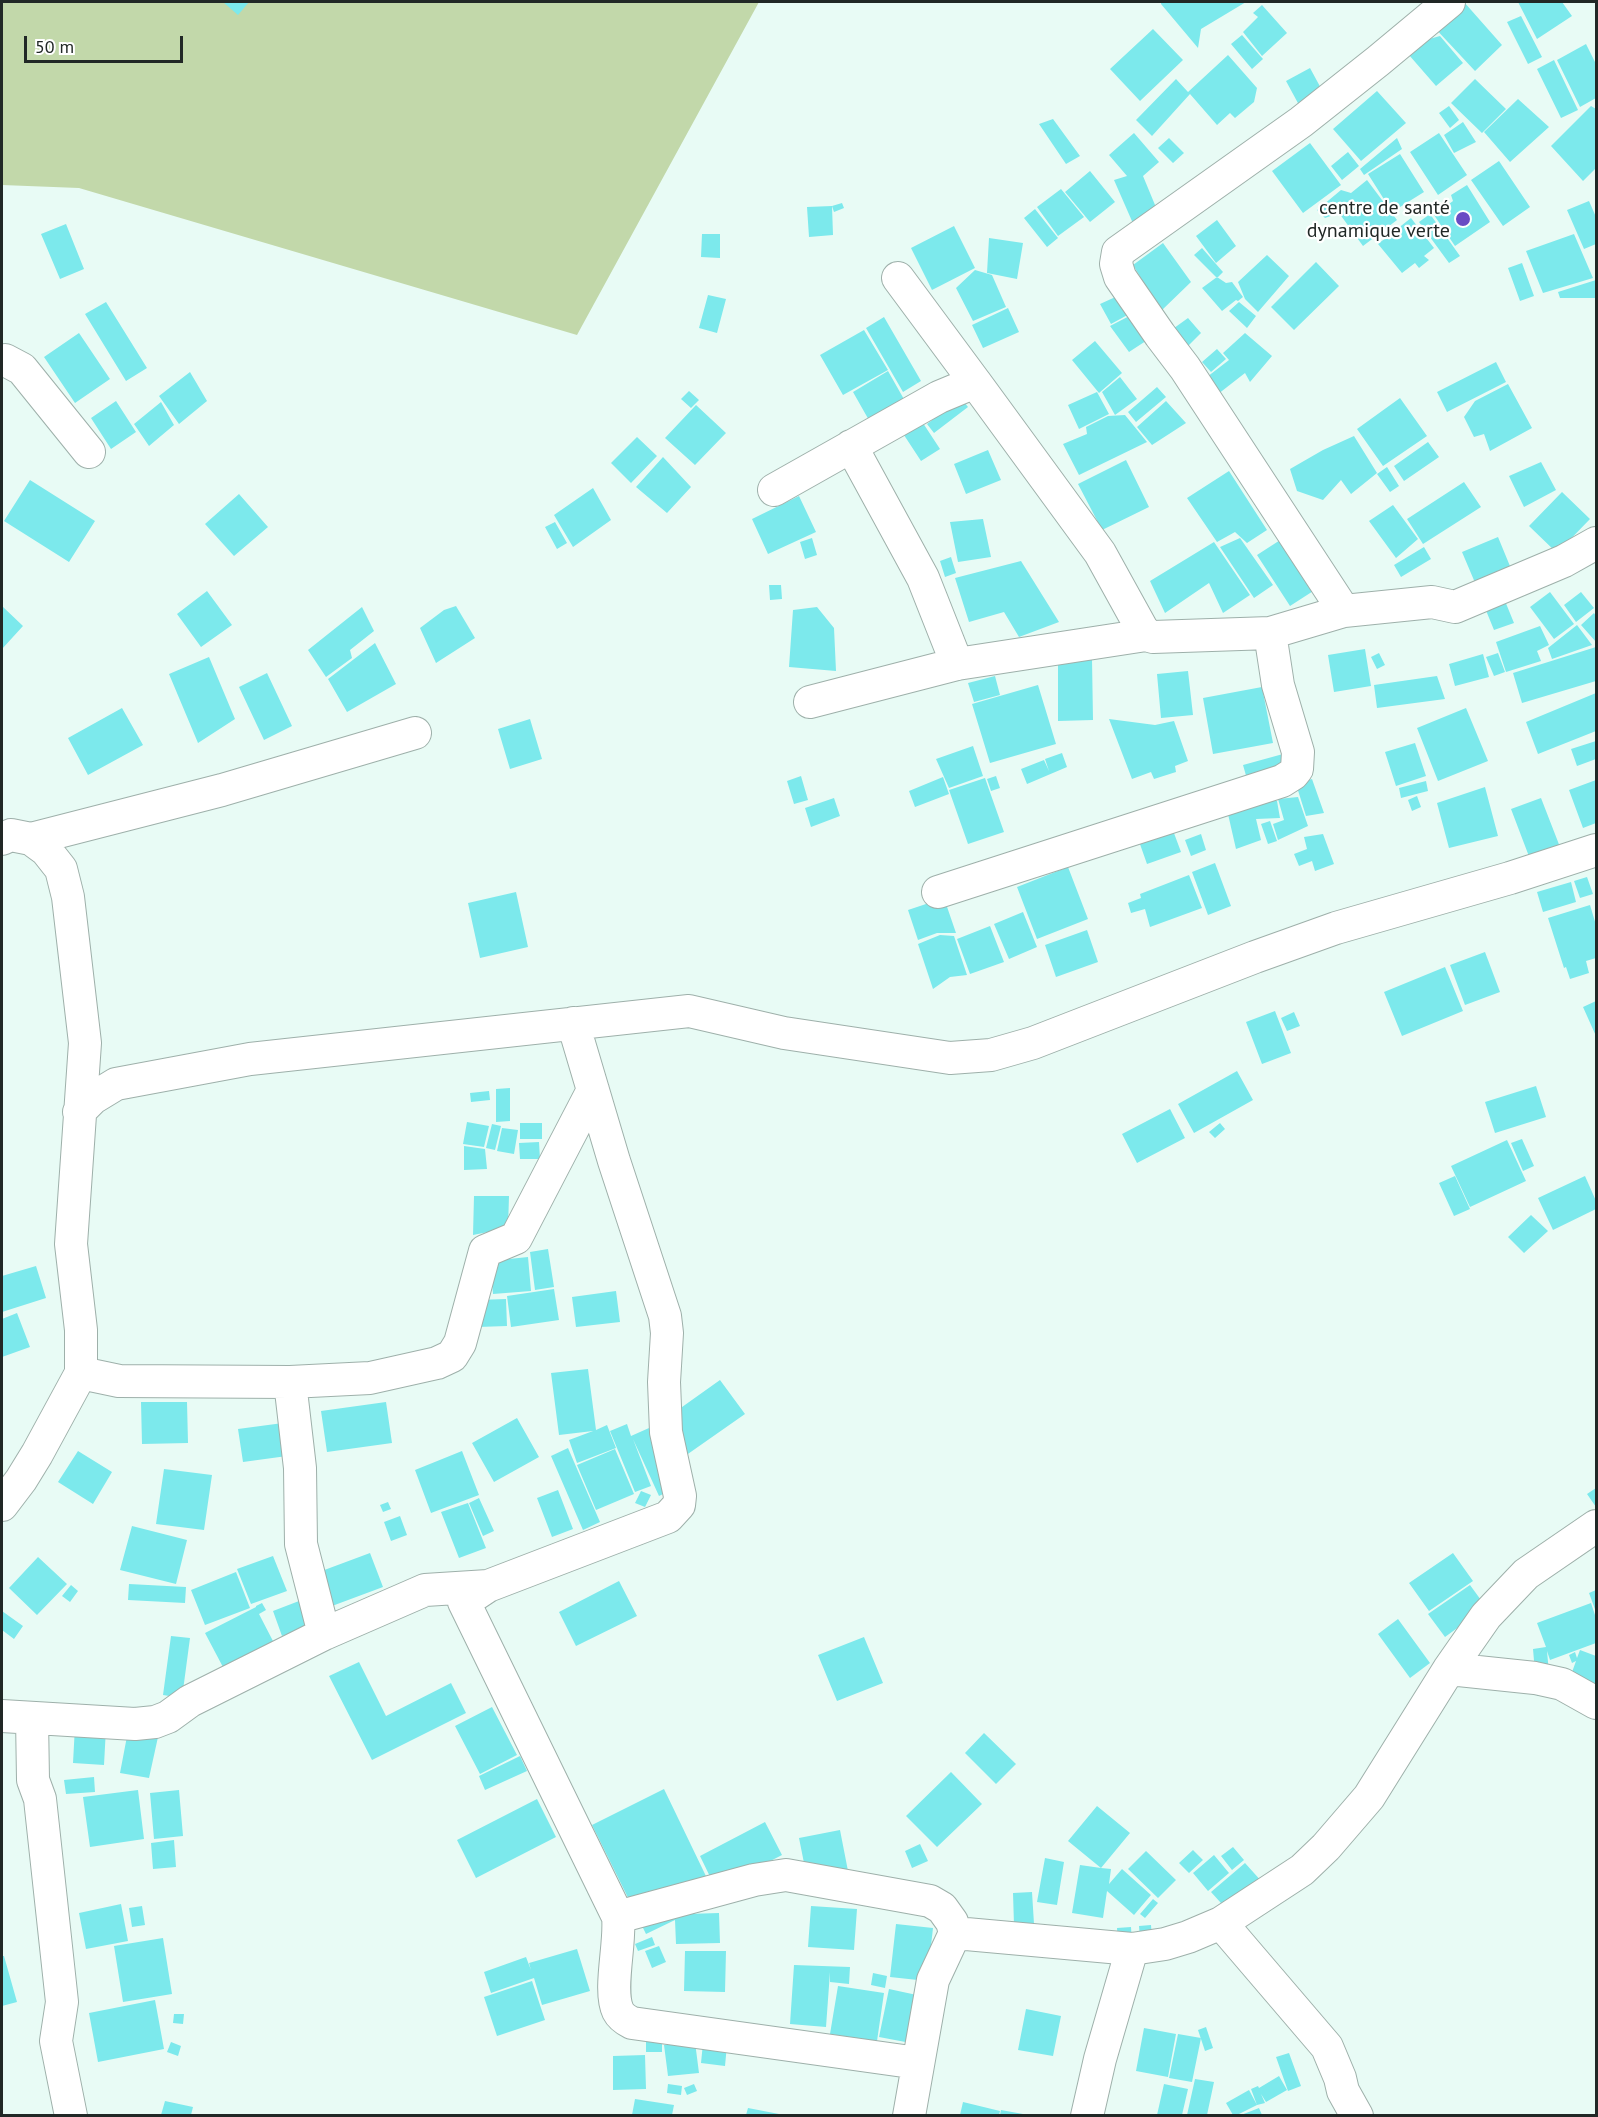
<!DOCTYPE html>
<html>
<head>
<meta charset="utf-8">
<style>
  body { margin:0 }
  #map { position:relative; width:1598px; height:2117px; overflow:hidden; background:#e8fbf5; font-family:"PT Sans",sans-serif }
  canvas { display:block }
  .frame { position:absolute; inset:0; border:3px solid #212826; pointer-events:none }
  .scale { position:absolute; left:24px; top:36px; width:159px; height:27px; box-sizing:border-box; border:3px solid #212826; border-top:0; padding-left:8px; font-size:18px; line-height:21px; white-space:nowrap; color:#212826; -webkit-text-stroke:4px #fff; paint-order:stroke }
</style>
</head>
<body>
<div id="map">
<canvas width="1598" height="2117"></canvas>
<div class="frame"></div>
<div class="scale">50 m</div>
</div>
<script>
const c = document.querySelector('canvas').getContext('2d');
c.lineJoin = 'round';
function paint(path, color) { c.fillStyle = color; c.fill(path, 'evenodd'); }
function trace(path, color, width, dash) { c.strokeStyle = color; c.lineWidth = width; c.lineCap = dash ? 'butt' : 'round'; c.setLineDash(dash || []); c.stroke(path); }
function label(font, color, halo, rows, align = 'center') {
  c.font = font + ' "PT Sans",sans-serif'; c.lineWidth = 4.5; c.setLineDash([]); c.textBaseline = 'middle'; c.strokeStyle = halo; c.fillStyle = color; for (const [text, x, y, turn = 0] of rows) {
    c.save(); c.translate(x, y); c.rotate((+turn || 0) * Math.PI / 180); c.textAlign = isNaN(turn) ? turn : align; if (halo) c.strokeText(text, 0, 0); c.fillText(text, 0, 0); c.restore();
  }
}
paint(new Path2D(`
  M2,2H759L577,335L79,188L2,185Z`), '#c2d8aa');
paint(new Path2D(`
  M223,2H249L238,15Z
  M1161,2H1246L1201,29L1198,48L1161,4Z
  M1464,2L1502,45L1475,71L1433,26Z
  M1518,2H1562L1572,16L1537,39Z
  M1262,5L1287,33L1262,56L1243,32L1258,17L1253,13Z
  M1521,16L1542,57L1528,64L1507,22Z
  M1153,29L1183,60L1140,101L1110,69Z
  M1242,35L1263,59L1252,69L1231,44Z
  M1440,36L1463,63L1436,86L1409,55L1422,41Z
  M1586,44L1596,64V98L1580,107L1557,60Z
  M1228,55L1257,88L1254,102L1235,118L1230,113L1217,125L1190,94L1152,136L1136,120L1176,79L1188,92Z
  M1554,60L1578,110L1561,118L1537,69Z
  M1310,68L1323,92L1299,105L1286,81Z
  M1475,79L1506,109L1482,133L1451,103Z
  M1377,91L1406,123L1361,161L1333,129Z
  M1518,99L1549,127L1510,162L1484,132Z
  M1449,106L1459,120L1450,128L1439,113Z
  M1591,106L1596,109V168L1583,181L1551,146Z
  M1053,119L1080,156L1066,164L1039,124Z
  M1463,122L1476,142L1454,153L1444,135Z
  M1134,133L1159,162L1143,176L1160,217L1135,228L1114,180L1127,176L1109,155Z
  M1439,133L1467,175L1438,195L1410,152Z
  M1169,138L1184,153L1173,163L1158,148Z
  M1397,138L1402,149L1364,175L1360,169Z
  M1310,143L1341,185L1303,213L1272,171Z
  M1348,152L1359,166L1342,180L1331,166Z
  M1400,154L1424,192L1392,212L1368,174Z
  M1499,161L1530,207L1503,226L1471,180Z
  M1090,171L1115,202L1090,222L1065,192Z
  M1367,180L1397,220L1363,246L1339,213L1325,218L1317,210L1341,190L1351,193Z
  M1467,185L1490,222L1455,246L1434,215L1453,201L1451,195Z
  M1061,189L1084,217L1058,236L1037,207Z
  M1589,201L1596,217V244L1584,249L1567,210Z
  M842,203L844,208L834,212L832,206Z
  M832,206L833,235L809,237L807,207Z
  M1035,209L1058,238L1047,247L1024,218Z
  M1430,214L1460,256L1449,263L1419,222Z
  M1411,218L1434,248L1424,256L1429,260L1419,268L1415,263L1402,273L1378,244Z
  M1217,220L1236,246L1216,263L1196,236Z
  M66,224L84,269L60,279L41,234Z
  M954,226L975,268L932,290L911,248Z
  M702,234H720V258L701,257Z
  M1574,234L1593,278L1543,293L1526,251Z
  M989,238L1023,243L1017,279L987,273Z
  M1163,243L1191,282L1161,311L1133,265Z
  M1202,248L1223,272L1217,278L1194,255Z
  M1267,255L1289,276L1258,312L1245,299L1238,282Z
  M1316,262L1339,286L1294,330L1271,307Z
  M1522,263L1534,296L1520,301L1508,268Z
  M975,270L992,275L1006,307L973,321L956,288Z
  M1217,277L1226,283L1232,282L1243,297L1238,301L1236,300L1222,311L1202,288Z
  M1596,280V298H1560L1558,292Z
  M1122,294L1133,312L1111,324L1100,304Z
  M708,295L726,299L717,333L699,328Z
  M106,302L147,368L126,381L85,314Z
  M1239,302L1256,316L1247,328L1229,311Z
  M1008,308L1019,332L983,348L972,325Z
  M1139,311L1155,335L1129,352L1110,326Z
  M884,317L921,381L903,392L866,328Z
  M1188,318L1201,333L1180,354L1170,331Z
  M864,330L888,370L843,395L820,355Z
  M79,333L110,379L75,403L44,357Z
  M1245,333L1272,356L1250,382L1245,373L1213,398L1207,377L1229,360L1223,353Z
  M1095,341L1122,373L1099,393L1072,360Z
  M1217,349L1226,359L1211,372L1202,362Z
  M1496,362L1506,382L1447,412L1437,392Z
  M888,371L905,401L870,422L853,392Z
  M190,372L207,401L179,424L159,396Z
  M1120,377L1137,399L1115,415L1102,392Z
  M1508,384L1532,428L1490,451L1484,434L1474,437L1464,417L1475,401Z
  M1157,387L1166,397L1136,422L1128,412Z
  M689,391L699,400L691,408L681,399Z
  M1097,392L1109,414L1079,429L1068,405Z
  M961,398L968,407L934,433L927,424Z
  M1400,398L1427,436L1383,466L1357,429Z
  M116,401L136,432L111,449L91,418Z
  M1166,401L1186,423L1152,445L1137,427Z
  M161,402L174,425L149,446L134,424Z
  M696,405L726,433L695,465L665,438Z
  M1125,415L1147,442L1079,475L1063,444L1087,434L1086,427L1108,416Z
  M921,420L940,449L921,461L902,432Z
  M1354,436L1377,473L1351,494L1341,480L1323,500L1297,491L1290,469L1323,450Z
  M637,437L657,456L631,483L611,463Z
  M1428,442L1439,457L1404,481L1394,466Z
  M988,450L1001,480L966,494L954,464Z
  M663,457L691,487L667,513L636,487Z
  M1126,460L1149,507L1102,530L1078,484Z
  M1541,462L1556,490L1524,507L1509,476Z
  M1387,467L1399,486L1390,492L1377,474Z
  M1229,471L1267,530L1247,543L1235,532L1217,542L1187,498Z
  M30,480L95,521L69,562L4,521Z
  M1464,482L1481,507L1423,544L1407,519Z
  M593,488L611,520L573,547L554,515Z
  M1562,492L1590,519L1557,553L1529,526Z
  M239,494L268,527L234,556L205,524Z
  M799,496L816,532L768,554L752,519Z
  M1393,505L1418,539L1396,558L1369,521Z
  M983,519L991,557L958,562L950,522Z
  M555,522L567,543L557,549L545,527Z
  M1288,535L1321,586L1290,606L1257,555Z
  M1498,537L1512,571L1476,585L1462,552Z
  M812,538L817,555L805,559L800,542Z
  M1240,538L1273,585L1254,598L1220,547Z
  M1214,542L1250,595L1223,613L1209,583L1165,613L1150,581Z
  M1424,547L1431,559L1401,577L1394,565Z
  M951,557L956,573L945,577L940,561Z
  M1021,561L1059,622L1019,637L1004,612L969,622L955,578Z
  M769,585H781L782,599L770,600Z
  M207,591L232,625L201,647L177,614Z
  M1550,592L1574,624L1554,639L1530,607Z
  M1581,592L1594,608L1576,622L1564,605Z
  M1505,601L1514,623L1494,630L1485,608Z
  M2,606L23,626L2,649Z
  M456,606L475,638L436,663L420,628L444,610Z
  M362,607L374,631L350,650L352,658L326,677L308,650Z
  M817,607L834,628L836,671L789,667L793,610Z
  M1594,613L1596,616V642L1581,625Z
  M1577,625L1592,645L1552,659L1548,648Z
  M1540,626L1549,645L1537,651L1541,661L1506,672L1496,642Z
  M375,643L396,684L347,712L328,679Z
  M1596,647V681L1522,703L1513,673Z
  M1365,649L1371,686L1334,692L1328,655Z
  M1379,653L1385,665L1377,669L1371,657Z
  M1498,653L1505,672L1494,676L1486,657Z
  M1483,654L1489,677L1455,686L1449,664Z
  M209,657L235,719L198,743L169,674Z
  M1058,659H1092L1093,720L1058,721Z
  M1188,671L1193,715L1161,718L1157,674Z
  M267,673L292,726L264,740L239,687Z
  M995,676L1000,695L974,702L968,683Z
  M1437,676L1445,699L1377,708L1374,685Z
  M1038,685L1056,744L990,763L972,704Z
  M1262,687L1273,743L1213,754L1203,698Z
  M1596,693V731L1538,754L1526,722Z
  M122,708L143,745L88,775L68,738Z
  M1466,708L1488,761L1438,781L1417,728Z
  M530,719L542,759L510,769L498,729Z
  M1109,719L1155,725L1174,721L1188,761L1175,766L1176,772L1154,779L1151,772L1132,779Z
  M1596,741V759L1577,766L1571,749Z
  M1415,743L1426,776L1396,786L1385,752Z
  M973,746L983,776L949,788L936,759Z
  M1062,753L1067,767L1027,784L1021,769L1044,760L1049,771L1045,759Z
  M1283,754L1287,769L1247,779L1243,765Z
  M801,776L808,800L794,804L787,781Z
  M996,776L1000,788L991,791L987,779Z
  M943,777L949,794L915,807L909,791Z
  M985,778L1004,832L968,844L949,790Z
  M1312,779L1324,813L1306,816L1296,784Z
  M1596,780V823L1583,828L1569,790Z
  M1426,781L1428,791L1401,798L1399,788Z
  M1485,787L1498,836L1449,848L1437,803Z
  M1417,796L1421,807L1412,811L1408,800Z
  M1298,797L1308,826L1278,840L1273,824L1284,820L1278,799Z
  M834,798L840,816L811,827L805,808Z
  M1541,798L1560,847L1530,859L1511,809Z
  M1225,801H1277L1280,818L1256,819L1261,840L1236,849Z
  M1168,817L1181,852L1147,864L1135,830Z
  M1270,821L1277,841L1268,844L1261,824Z
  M1201,834L1206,850L1191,856L1185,840Z
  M1323,834L1334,864L1315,871L1312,861L1299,866L1294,854L1307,849L1304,837Z
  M1215,863L1231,906L1208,915L1192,872Z
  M1068,867L1088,919L1037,939L1017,887Z
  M1189,875L1202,908L1150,927L1145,909L1131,913L1128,903L1141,898L1140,894Z
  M1587,877L1593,894L1580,898L1574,881Z
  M1571,882L1576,902L1543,912L1537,892Z
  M516,892L528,947L480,958L468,903Z
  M944,898L956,933H937L918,940L908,910Z
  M1590,905L1596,925V958L1586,961L1589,973L1570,979L1566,967L1564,968L1548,918Z
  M1023,912L1037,947L1009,959L994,924Z
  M990,926L1004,962L970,974L957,939Z
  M1087,930L1098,962L1056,977L1045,945Z
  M940,935L954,936L967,975L950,977L933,989L918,944Z
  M1485,952L1500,992L1465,1005L1450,965Z
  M1445,967L1463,1011L1402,1036L1384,992Z
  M1596,1001V1036L1583,1007Z
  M1275,1011L1291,1053L1262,1064L1246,1022Z
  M1294,1012L1300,1026L1287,1031L1281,1018Z
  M1237,1071L1253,1100L1194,1133L1178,1104Z
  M1536,1086L1546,1117L1495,1133L1485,1102Z
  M510,1088V1121L496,1122V1089Z
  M489,1091L490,1100L471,1102L470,1093Z
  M1170,1109L1185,1138L1137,1163L1122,1134Z
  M467,1122L489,1126L484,1147L463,1144Z
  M520,1123H542V1139H520Z
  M1220,1123L1225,1129L1215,1138L1209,1132Z
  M492,1124L501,1126L495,1150L486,1148Z
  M502,1128L518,1130L514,1154L497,1151Z
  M1522,1139L1534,1166L1523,1171L1511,1143Z
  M1507,1140L1526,1181L1470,1207L1451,1166Z
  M539,1142L540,1159H520L519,1143Z
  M464,1146L485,1149L487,1169L464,1170Z
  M1455,1176L1470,1209L1454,1216L1439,1183Z
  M1585,1176L1596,1201V1209L1553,1230L1538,1198Z
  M474,1196H509L508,1228L473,1235Z
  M1531,1215L1548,1231L1524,1253L1508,1237Z
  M548,1249L554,1287L535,1290L530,1252Z
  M528,1257L531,1291L493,1294L490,1261Z
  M36,1266L46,1298L2,1312V1276Z
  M554,1289L559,1320L511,1327L507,1296Z
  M616,1291L620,1322L576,1327L572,1297Z
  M506,1299L507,1326L478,1327L477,1300Z
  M17,1313L30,1347L2,1357V1319Z
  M588,1369L596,1430L607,1425L616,1448L577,1463L569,1440L593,1431L559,1435L551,1373Z
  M720,1380L745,1414L685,1456L661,1422Z
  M141,1402H187L188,1443L142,1444Z
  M386,1402L392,1443L327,1452L321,1411Z
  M517,1418L539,1457L494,1482L472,1443Z
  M283,1423L287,1456L243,1462L238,1429Z
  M627,1424L631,1436L658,1424L684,1484L659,1496L633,1439L651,1486L635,1492L610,1431Z
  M568,1448L600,1522L583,1530L551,1456Z
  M615,1449L634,1494L596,1510L577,1465Z
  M78,1451L112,1472L93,1504L58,1482Z
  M462,1451L479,1495L431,1513L415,1470Z
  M164,1469L212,1475L204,1530L156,1524Z
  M1596,1488V1507L1587,1494Z
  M558,1490L573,1529L552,1537L537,1498Z
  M641,1491L651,1495L645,1507L635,1503Z
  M479,1498L494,1531L483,1536L469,1503Z
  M388,1502L391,1509L383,1512L380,1505Z
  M468,1503L486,1548L459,1558L441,1512Z
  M400,1516L407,1535L391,1541L384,1522Z
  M132,1526L187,1540L176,1584L120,1570Z
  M370,1553L383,1587L332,1606L319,1572Z
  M1453,1553L1473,1581L1429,1611L1409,1583Z
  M273,1556L287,1591L251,1604L237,1569Z
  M38,1557L67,1584L37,1615L9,1588Z
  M236,1572L250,1608L205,1625L191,1590Z
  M619,1581L637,1616L576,1646L559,1612Z
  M129,1584L186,1587L185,1603L128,1600Z
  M71,1585L78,1591L70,1602L62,1596Z
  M1470,1585L1486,1607L1445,1637L1428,1614Z
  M1596,1590V1612L1589,1593Z
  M312,1596L321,1622L282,1636L273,1611Z
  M262,1603L266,1610L259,1614L274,1643L224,1669L205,1633L256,1607V1606Z
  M1591,1603L1596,1618V1643L1550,1660L1547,1651L1551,1695L1537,1696L1533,1649L1546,1647L1537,1623Z
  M2,1611L23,1626L14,1639L2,1630Z
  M1398,1619L1430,1663L1410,1678L1378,1634Z
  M171,1636L190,1638L182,1698L163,1695Z
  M864,1637L883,1683L837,1701L818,1655Z
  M1580,1650L1596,1656V1698L1566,1689L1576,1661L1572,1663L1569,1655L1575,1652L1577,1658Z
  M359,1662L386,1716L451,1683L466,1713L372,1760L329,1676Z
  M492,1707L517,1755L480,1774L455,1726Z
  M75,1726L106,1728L104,1765L73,1763Z
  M128,1731L158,1737L149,1778L120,1773Z
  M984,1733L1016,1764L996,1784L965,1753Z
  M520,1756L527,1771L485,1790L479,1776Z
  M951,1772L982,1804L937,1847L906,1816Z
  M94,1777L95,1792L66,1794L64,1780Z
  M664,1789L717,1899L687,1914L719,1913L720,1943L676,1944L675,1920L646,1934L592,1825Z
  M138,1790L144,1839L90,1847L83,1797Z
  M179,1790L183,1836L154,1839L150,1793Z
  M537,1799L556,1837L476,1878L457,1840Z
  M1097,1806L1130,1833L1101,1868L1111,1869L1109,1884L1122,1869L1151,1895L1134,1915L1107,1891L1103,1918L1072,1913L1080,1865L1101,1868L1068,1841Z
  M765,1822L782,1855L716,1889L700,1856Z
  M840,1830L848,1871L807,1878L799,1838Z
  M174,1840L176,1867L153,1869L151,1843Z
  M920,1844L928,1861L912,1868L905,1851Z
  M1233,1847L1244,1860L1232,1870L1221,1856Z
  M1193,1850L1203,1860L1189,1873L1179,1863Z
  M1146,1851L1176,1880L1158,1898L1128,1869Z
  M1214,1855L1229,1873L1208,1891L1193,1873Z
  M1045,1858L1064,1862L1057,1905L1037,1902Z
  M1245,1863L1263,1883L1230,1913L1211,1892Z
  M1032,1892L1034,1924L1014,1925L1013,1893Z
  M1153,1899L1158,1903L1145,1918L1140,1914Z
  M121,1904L128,1941L86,1949L79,1913Z
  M142,1906L145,1925L132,1927L129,1908Z
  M811,1906L857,1909L854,1950L808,1947Z
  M896,1924L933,1928L927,1981L890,1977Z
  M1151,1925L1152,1937L1140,1938L1139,1926Z
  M1131,1927L1132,1943L1118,1944L1117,1928Z
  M652,1937L655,1945L638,1951L635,1944Z
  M163,1938L172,1994L123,2002L114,1946Z
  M659,1946L666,1962L652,1968L645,1951Z
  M577,1949L590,1991L542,2005L534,1978L491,1993L484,1972L526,1957L531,1970L529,1963Z
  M685,1951H726L725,1992L684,1991Z
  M2,1956H4L17,2002L2,2006Z
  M794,1965L850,1967L849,1984L830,1982V1972L826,2027L790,2024Z
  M873,1973L887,1976L885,1988L871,1985Z
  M532,1981L545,2020L497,2036L484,1997Z
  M838,1986L884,1993L877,2041L830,2034Z
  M889,1989L926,1997L916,2044L879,2037Z
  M155,2000L164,2049L98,2062L89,2013Z
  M1026,2009L1061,2016L1053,2056L1018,2050Z
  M174,2014H184L183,2024L173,2023Z
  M1206,2027L1213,2048L1205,2051L1198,2030Z
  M1144,2028L1176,2034L1168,2077L1136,2071Z
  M646,2033H662V2052H646Z
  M1178,2034L1201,2038L1192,2082L1169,2078Z
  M171,2042L181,2046L178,2056L167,2052Z
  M695,2042L699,2073L668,2076L664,2045Z
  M703,2043L727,2045L725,2066L701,2063Z
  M1289,2053L1301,2086L1288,2091L1276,2057Z
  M645,2055L646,2089L613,2090V2056Z
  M1279,2076L1287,2090L1266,2102L1261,2094L1265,2103L1257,2105L1251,2089L1258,2086L1259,2088Z
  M1195,2079L1214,2082L1207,2115H1187Z
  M668,2084L682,2086L681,2095L667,2093Z
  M694,2084L697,2091L687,2095L684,2088Z
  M1164,2084L1188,2089L1182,2115H1157Z
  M1249,2090L1257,2105L1237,2115H1233L1226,2103Z
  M635,2099L674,2105L672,2115H632Z
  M165,2101L193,2107L191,2115H161Z
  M963,2102L1000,2111L999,2115H960Z
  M748,2108L779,2114V2115H746Z
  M1259,2108L1262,2115H1241Z
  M1001,2110L1023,2114V2115H1000Z`), '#7ce9ec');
const minor = new Path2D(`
  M898,278L975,382
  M2,361L5,360L22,369L89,452
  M851,446L923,578L957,664
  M774,490L939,397L975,382L1100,553L1142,629L1146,635L1153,637L1270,633L1344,611L1432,602L1455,607L1564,561L1596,543
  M1344,611L1185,368L1160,335L1120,277L1116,264L1118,252L1301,122L1378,61L1449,2
  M810,702L957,664L1146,635
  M2,839L11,835L31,839L46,850L61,869L68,897L85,1043L71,1244L81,1330V1373L37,1454L21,1480L2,1505
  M31,839L222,790L415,733
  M938,892L1282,781L1293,774L1297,769L1298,752L1278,685L1270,633
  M573,1023L614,1161L665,1316L667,1333L664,1382L666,1432L680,1496L679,1505L668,1517L488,1586L464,1602L618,1917C621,1943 608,1990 618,2011C621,2017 626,2020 632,2023L918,2063
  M79,1112L93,1098L116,1084L250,1059L689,1011L784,1033L950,1058L991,1055L1033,1043L1255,957L1336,928L1510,878L1596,850
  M81,1373L119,1381L290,1382L370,1378L437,1363L452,1356L460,1343L485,1251L516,1238L593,1090
  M290,1382L300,1468L301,1544L324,1634
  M1449,1669L1535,1678L1562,1684L1596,1703
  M2,1716L135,1724L155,1722L168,1717L190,1701L324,1634L425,1590L488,1586
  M32,1718L33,1780L40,1799L62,2002L56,2041L71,2116
  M618,1917L754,1880L786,1875L930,1901L942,1908L952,1922L955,1933L933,1980L909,2116
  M1221,1923L1327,2047L1340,2078L1343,2091L1357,2116
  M955,1933L1132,1949L1165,1944L1188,1937L1221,1923L1302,1870L1326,1847L1369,1797L1449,1669L1486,1616L1526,1574L1596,1526
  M1087,2116L1100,2059L1132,1949`);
trace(minor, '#9eb0aa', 34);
trace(minor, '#fff', 32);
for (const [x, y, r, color] of [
  [1463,219,8,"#694bc4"]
]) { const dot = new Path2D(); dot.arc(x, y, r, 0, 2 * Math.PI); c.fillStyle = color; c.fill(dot); trace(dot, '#fff', 2); }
label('20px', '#212826', '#fff', [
  ["centre de santé",1450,208],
  ["dynamique verte",1450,231]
], 'right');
</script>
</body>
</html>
